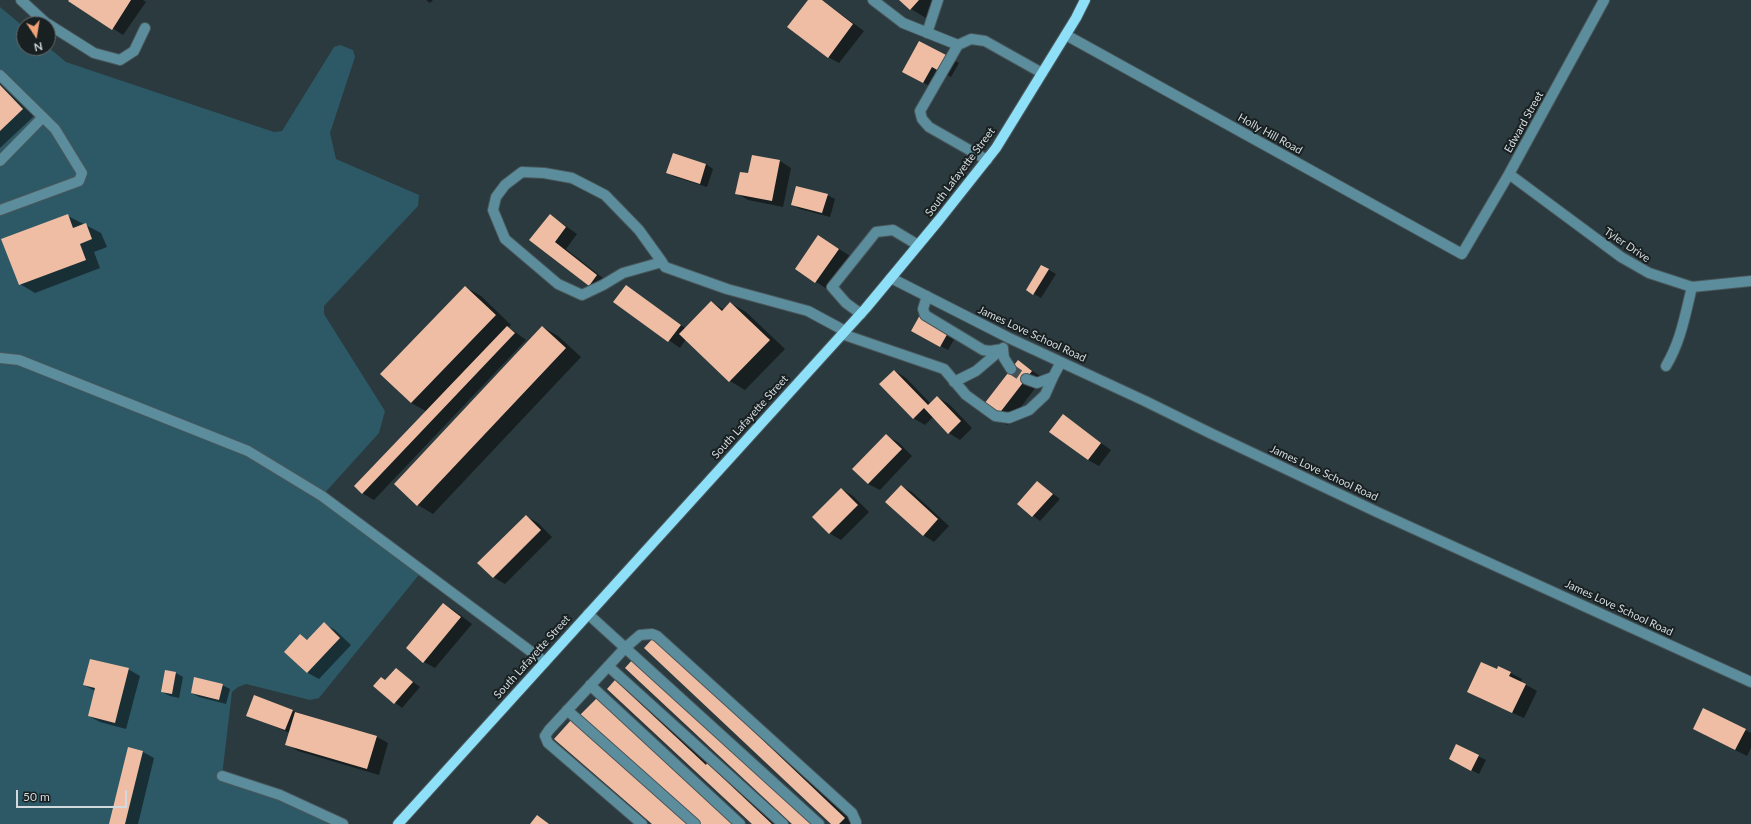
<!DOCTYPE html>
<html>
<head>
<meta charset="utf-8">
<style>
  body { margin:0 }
  #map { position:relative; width:1751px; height:824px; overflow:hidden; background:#2b3a3e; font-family:Lato,sans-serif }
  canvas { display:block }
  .north { position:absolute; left:16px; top:16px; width:40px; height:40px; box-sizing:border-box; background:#192022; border:1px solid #636a6d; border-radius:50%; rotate:168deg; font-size:11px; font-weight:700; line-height:16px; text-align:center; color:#d2dadd }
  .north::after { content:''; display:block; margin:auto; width:14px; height:18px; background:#f0a378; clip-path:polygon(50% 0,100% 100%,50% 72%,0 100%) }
  .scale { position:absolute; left:16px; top:790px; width:111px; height:18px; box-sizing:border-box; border:2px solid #d2dadd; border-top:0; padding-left:5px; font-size:12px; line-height:14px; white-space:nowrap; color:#d2dadd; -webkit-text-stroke:3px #192022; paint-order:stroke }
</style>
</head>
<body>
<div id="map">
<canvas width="1751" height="824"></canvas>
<div class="north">N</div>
<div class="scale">50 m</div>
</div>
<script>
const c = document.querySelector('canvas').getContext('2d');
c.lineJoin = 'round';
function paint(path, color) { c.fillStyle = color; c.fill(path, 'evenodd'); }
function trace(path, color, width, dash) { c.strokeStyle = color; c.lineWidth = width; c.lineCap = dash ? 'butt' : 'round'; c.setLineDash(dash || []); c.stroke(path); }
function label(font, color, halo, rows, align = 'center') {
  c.font = font + ' Lato,sans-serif'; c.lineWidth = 4; c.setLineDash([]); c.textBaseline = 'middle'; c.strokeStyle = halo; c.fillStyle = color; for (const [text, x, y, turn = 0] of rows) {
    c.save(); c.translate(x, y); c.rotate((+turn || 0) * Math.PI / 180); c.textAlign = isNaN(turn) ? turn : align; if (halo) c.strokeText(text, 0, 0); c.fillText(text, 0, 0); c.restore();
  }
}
paint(new Path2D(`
  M0,7L24,27V48L48,47L66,62L274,132L282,131L334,47L340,45L353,50L355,57L330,133L336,159L419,195L418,206L324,306V314L385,411L379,433L322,496L422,571L319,698L310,700L246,684L238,687L232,692L222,776L342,824H0Z`), '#2d5865');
paint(new Path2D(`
  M70,0H143L146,2L123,35Z
  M426,0H433L430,3Z
  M809,0H822L864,31L839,63L828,57Z
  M901,0H942L926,18L911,9Z
  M947,57L959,63L951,77L943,73L935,89L915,78Z
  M0,81L34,116L0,148Z
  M753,156L780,161L791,168L783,207L748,200L736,193L749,174Z
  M706,164L713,169L707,187L675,177L667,173Z
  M827,195L835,199L830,217L800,209L792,205Z
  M550,215L577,234L566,249L608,282L600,292L589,286L531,240Z
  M68,216L101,233L107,247L94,252L100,268L35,293L20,284Z
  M819,236L850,256L827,289L796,269Z
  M1042,266L1056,274L1041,298L1027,290Z
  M626,286L685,328L711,302L724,310L730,303L746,312L785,349L745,390L730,381L686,339L680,348L614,301Z
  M465,287L481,296L511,325L508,327L518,334L526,340L374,500L362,493L426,411L411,403Z
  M921,316L956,336L948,350L913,331Z
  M543,327L558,336L581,357L433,514L418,505L395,484Z
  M1018,361L1043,378L1007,425L996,419Z
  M895,371L906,378L930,403L937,397L949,404L972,428L960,440L949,433L933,417L925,425L913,418Z
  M1063,416L1111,450L1099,466L1088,460Z
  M886,436L898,442L912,456L880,490L868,484Z
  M1038,482L1060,499L1040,521L1018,504Z
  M901,486L912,492L949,526L934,542L923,535Z
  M842,489L853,496L869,512L841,540L829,533Z
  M526,516L538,523L552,537L505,584L493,577Z
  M444,604L455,611L472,624L435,668L424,662Z
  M324,624L335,630L351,645L319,679L308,673L285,652L300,636L308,640Z
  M669,647L856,824H833Z
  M1499,667L1522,679L1521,682L1537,691L1524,718L1479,698Z
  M128,669L140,676L126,729L100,722L89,716L95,691L84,685Z
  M396,669L420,687L402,708L374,686L382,678L386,681Z
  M166,671L176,673L183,677L179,698L170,696L162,692Z
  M615,681L631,690L776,824H753Z
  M222,685L230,689L226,704L199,697L192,693Z
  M293,711L377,737L388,743L379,775L298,751L287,744L290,733L247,715Z
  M1745,730L1751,733V748L1747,756L1705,735Z
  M1456,745L1486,760L1479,774L1457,763Z
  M129,748L143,752L154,758L138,824H110Z`), '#0007');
paint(new Path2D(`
  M69,0H131L112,30L68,1Z
  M808,0H822L853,24L828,58L787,27Z
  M899,0H919L910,10Z
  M919,41L948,56L939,71L932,67L923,83L902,72Z
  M0,85L23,109L0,131Z
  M673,153L706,164L700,184L666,173Z
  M752,155L780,160L772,201L735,194L740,172L748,173Z
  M796,186L828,194L822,213L791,205Z
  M68,214L73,228L86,223L92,239L80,244L86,260L19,285L1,239Z
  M550,214L566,227L555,242L597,275L589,286L529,240Z
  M818,235L839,249L815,283L795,269Z
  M1041,265L1049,269L1033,295L1026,290Z
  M626,285L681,325L668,342L613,302Z
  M465,286L496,315L411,403L380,374Z
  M711,301L722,311L730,302L770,340L729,382L679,334Z
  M920,315L949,331L940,347L911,331Z
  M507,326L515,333L362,494L354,486Z
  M542,326L566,348L417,506L394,484Z
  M1018,360L1032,371L995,419L981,408Z
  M894,370L928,405L937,396L961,421L948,434L924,408L913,419L879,384Z
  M1063,414L1101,443L1088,460L1049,432Z
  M886,434L902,449L868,484L852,469Z
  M1037,481L1053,494L1032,517L1017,504Z
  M901,485L938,519L923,536L885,502Z
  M841,488L858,505L829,534L812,517Z
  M526,515L541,530L493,578L477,563Z
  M443,603L461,617L423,663L406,648Z
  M324,622L340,638L307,673L284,652L300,634L307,640Z
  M654,637L845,818L839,824H831L644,648Z
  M634,658L811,824H792L625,668Z
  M90,659L129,668L115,723L88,716L95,688L83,685Z
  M1481,662L1497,669L1498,666L1511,672L1509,676L1526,684L1512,713L1467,692Z
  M396,668L413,682L394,704L373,686L381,677L385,680Z
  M165,670L176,672L172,694L161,692Z
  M194,677L223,684L219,700L191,693Z
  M615,680L706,765L707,763L772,824H752L607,689Z
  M254,695L293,710L285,730L246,716Z
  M598,697L737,824H698L578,717Z
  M1703,708L1746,729L1735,750L1693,729Z
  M295,712L377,736L367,769L285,745Z
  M572,719L691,824H652L554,739Z
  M1456,744L1479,755L1471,771L1449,759Z
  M128,747L143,751L125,824H109Z
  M537,815L549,824H530Z`), '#efbda3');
trace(new Path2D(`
  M1011,369L1026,379`), '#445256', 10, [10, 5]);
const minor = new Path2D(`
  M21,0L47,24
  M873,0L903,23L958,45L971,39L985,41L1042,73
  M48,24L94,53L120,60L134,51L145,28
  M927,33L938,0
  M1066,35L1462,254L1509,174L1604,0
  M958,45L920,111L922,119L929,127L987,160
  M0,75L55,129L82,173L79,181L0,210
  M0,161L43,117
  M1509,174L1621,257L1649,273L1692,287L1751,281
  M662,262L623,273L603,285L582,295L558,284L505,239L493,210L496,197L505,185L522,172L544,173L572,178L605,195L639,230L662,262L665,267L727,289L808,311L845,331
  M891,278L1009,338L1145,401L1210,433L1377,512L1751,682
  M927,296L923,309L925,315L983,350L990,351L1003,349
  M861,314L846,303L832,287L876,232L893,230L918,245
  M842,334L944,369L966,395L995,416L1009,418L1029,410L1045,395L1053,377L1061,362
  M1003,349L1004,358L1011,369
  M0,358L19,360L248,451L322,496L545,662
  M1666,366C1681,341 1685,315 1692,287
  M1026,379L1037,383L1053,377
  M954,382L976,371L1003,348
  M588,614L819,824
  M608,666L783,824
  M590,685L740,824
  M567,710L695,824
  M222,776L280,795L343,824
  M642,824L548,743L545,736L549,730L625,648L640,635L652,634L657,636L852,813L856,822V824`);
const major = new Path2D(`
  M398,824L866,308L939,220L996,148L1076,18L1085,0`);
trace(minor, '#49575b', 12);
trace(major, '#49575b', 12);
trace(minor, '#5c8d9c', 10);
trace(major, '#8edff8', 10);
label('11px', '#d2dadd', '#192022', [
  ["Edward Street",1524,122,-61],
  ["Holly Hill Road",1270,134,29],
  ["South Lafayette Street",960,172,-53],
  ["Tyler Drive",1627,245,34],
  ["James Love School Road",1032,334,25],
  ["South Lafayette Street",750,417,-48],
  ["James Love School Road",1324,473,25],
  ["James Love School Road",1619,608,25],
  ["South Lafayette Street",532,657,-48]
]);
</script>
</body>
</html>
